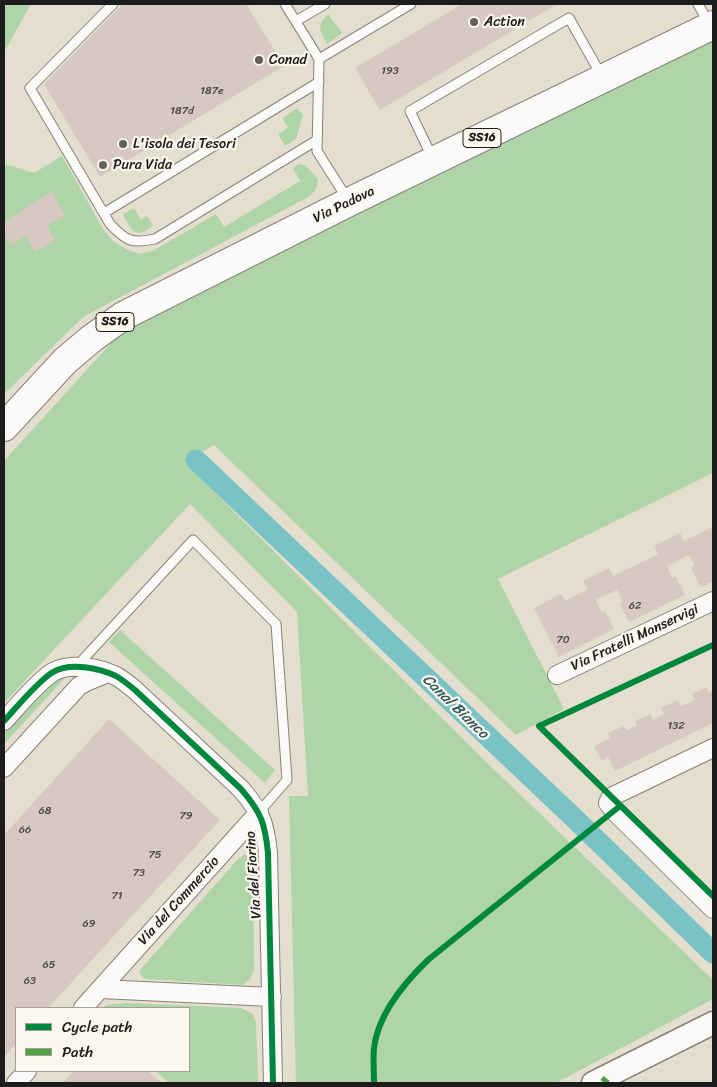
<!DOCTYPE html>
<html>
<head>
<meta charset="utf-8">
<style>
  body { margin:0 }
  #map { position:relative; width:717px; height:1087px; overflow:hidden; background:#e3decd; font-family:Sriracha,sans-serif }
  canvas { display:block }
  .frame { position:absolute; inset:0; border:5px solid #1c1c1c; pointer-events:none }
  .legend { position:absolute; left:15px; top:1007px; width:175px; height:65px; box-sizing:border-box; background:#fbf7ec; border:1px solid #a29f99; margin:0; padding:6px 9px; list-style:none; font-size:15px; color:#1c1c1c }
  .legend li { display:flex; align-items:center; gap:10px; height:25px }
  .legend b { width:25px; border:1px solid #a29f99 }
</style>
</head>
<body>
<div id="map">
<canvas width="717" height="1087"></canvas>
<div class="frame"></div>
<ul class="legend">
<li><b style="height:6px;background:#00873e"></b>Cycle path</li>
<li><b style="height:6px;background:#4fa141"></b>Path</li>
</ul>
</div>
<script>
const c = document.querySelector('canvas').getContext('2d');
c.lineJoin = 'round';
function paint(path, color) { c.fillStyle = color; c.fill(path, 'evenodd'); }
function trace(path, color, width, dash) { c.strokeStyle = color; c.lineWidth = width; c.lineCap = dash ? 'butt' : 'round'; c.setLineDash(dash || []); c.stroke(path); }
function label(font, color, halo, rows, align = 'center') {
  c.font = font + ' Sriracha,sans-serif'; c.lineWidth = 4.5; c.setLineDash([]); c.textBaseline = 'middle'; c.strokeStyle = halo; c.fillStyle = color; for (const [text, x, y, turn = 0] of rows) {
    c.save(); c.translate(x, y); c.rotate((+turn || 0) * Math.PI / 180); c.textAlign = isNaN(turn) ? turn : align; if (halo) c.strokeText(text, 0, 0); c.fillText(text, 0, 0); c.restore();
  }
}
paint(new Path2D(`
  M5,4H31L4,52V5Z
  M328,14L342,33L327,44C320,30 316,26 328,14Z
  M713,38V473L498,579L564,709L516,735L214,445L185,463L480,756L713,980V999L556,1083H296L289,796H308L297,612L190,504L4,703V461L131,321Z
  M297,108L303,115L296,139L285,146L278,134L288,128L283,118Z
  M62,156L103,229L114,242L126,249L139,254L153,251L216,214L224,227L300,181L293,168L299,164L306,166L318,179L316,189L310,196L83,317L4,394V164L34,173Z
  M134,208L141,220L147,216L153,225C137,241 130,230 123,214Z
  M120,630L275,770L265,783L109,642Z
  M58,674L64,679L4,744V732Z
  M245,854L253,862L254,970L249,980L243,985L146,979L140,975V970L237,860Z
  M126,1003L241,1008L253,1014L256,1023L258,1083H169L156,1071H189V1008H103L107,1005Z`), '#afd4a7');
trace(new Path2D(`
  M196,460L573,817L713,953`), '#79c3c7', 21);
paint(new Path2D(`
  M123,4H246L284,66L100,177L44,84Z
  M462,4H557L380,110L355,68Z
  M52,191L65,216L47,225L55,241L35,252L26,236L10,245L4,233V222Z
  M713,527V581L701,587L691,568L695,566L689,555L667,566L672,578L676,576L685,595L629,622L620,604L623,602L617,590L596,600L602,613L605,611L614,629L559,657L534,608L561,594L565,601L588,589L583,581L609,568L613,576L658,554L654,546L680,533L684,541Z
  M706,687L709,693L713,691V723L615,771L608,757L602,761L594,746L610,738L608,733L624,726L626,731L637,725L635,721L650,714L653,720L664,714L661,708L678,700L681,706L695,700L692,694Z
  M109,719L220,820L48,1008H16V1043L4,1057V835Z
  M74,1071H148L162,1083H63Z`), '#d7c9c1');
const service = new Path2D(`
  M113,4L30,88L110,224C126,241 132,244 155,239L317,140
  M285,4L319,59L317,151L348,200
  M698,4L709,24
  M296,21L325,4
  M319,59L411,4
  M433,159L410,111L569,18L600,73L599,76
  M104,213L319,82
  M76,667L193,540L276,624L287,780L259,812`);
const minor = new Path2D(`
  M557,675L713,601
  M4,721C17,707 37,682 53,672C70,662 99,668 116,676C123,680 129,685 135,690L241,789C261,812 265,823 268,853L273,1083
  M713,748L611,797L608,803L614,811L713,909
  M4,768L79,686L86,682L108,673
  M100,989L272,997
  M83,1008L259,812
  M16,1083L27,1071`);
const tertiary = new Path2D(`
  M593,1083L713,1023`);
const primary = new Path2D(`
  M4,427L65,361L91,339L123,316L349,202L713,25`);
trace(service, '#86837a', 11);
trace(minor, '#86837a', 20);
trace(tertiary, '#86837a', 25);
trace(primary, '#86837a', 30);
trace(service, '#fbfaf8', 9);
trace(minor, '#fbfaf8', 18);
trace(tertiary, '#fbfaf8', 22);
trace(primary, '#fbfaf8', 28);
trace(new Path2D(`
  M602,1078L608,1083`), '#4fa141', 5, [10, 5]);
trace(new Path2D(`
  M713,645L539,726L713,896
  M4,721C17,707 37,682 53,672C70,662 99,668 116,676C123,680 129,685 135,690L241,789C261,812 265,823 268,853L273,1083
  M374,1083C374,1072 373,1059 374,1048C378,1014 406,981 429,959L620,806`), '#00873e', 6);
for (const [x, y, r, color] of [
  [474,22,5,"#62605a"],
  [259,60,5,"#62605a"],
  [123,144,5,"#62605a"],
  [103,165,5,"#62605a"]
]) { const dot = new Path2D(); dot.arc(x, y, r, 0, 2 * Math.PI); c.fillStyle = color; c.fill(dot); trace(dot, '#fbf7ec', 2); }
label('11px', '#4c4846', null, [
  ["193",390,71],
  ["187e",212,91],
  ["187d",182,111],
  ["62",635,606],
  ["70",563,640],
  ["132",676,726],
  ["68",45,811],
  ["79",186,816],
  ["66",25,830],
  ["75",155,855],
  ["73",139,873],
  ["71",117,896],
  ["69",89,924],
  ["65",49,965],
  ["63",30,981]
]);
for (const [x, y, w] of [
  [482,138,38],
  [115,322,38]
]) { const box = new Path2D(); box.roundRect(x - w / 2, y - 9.5, w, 19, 4); c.fillStyle = '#fbf7ec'; c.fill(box); trace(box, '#1c1c1c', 1); }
label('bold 12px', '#1c1c1c', null, [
  ["SS16",482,138],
  ["SS16",115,322]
]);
label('14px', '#1c1c1c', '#fbf7ec', [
  ["Action",484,22],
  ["Conad",269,60],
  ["L'isola dei Tesori",133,144],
  ["Pura Vida",113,165]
], 'left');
label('14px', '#1c1c1c', '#fbf7ec', [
  ["Via Padova",344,205,-26],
  ["Via Fratelli Manservigi",635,638,-25],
  ["Via del Fiorino",254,875,-94],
  ["Via del Commercio",179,901,-48]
]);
label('italic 15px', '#2f5a5f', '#fbf7ec', [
  ["Canal Bianco",455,707,44]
]);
</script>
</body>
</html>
